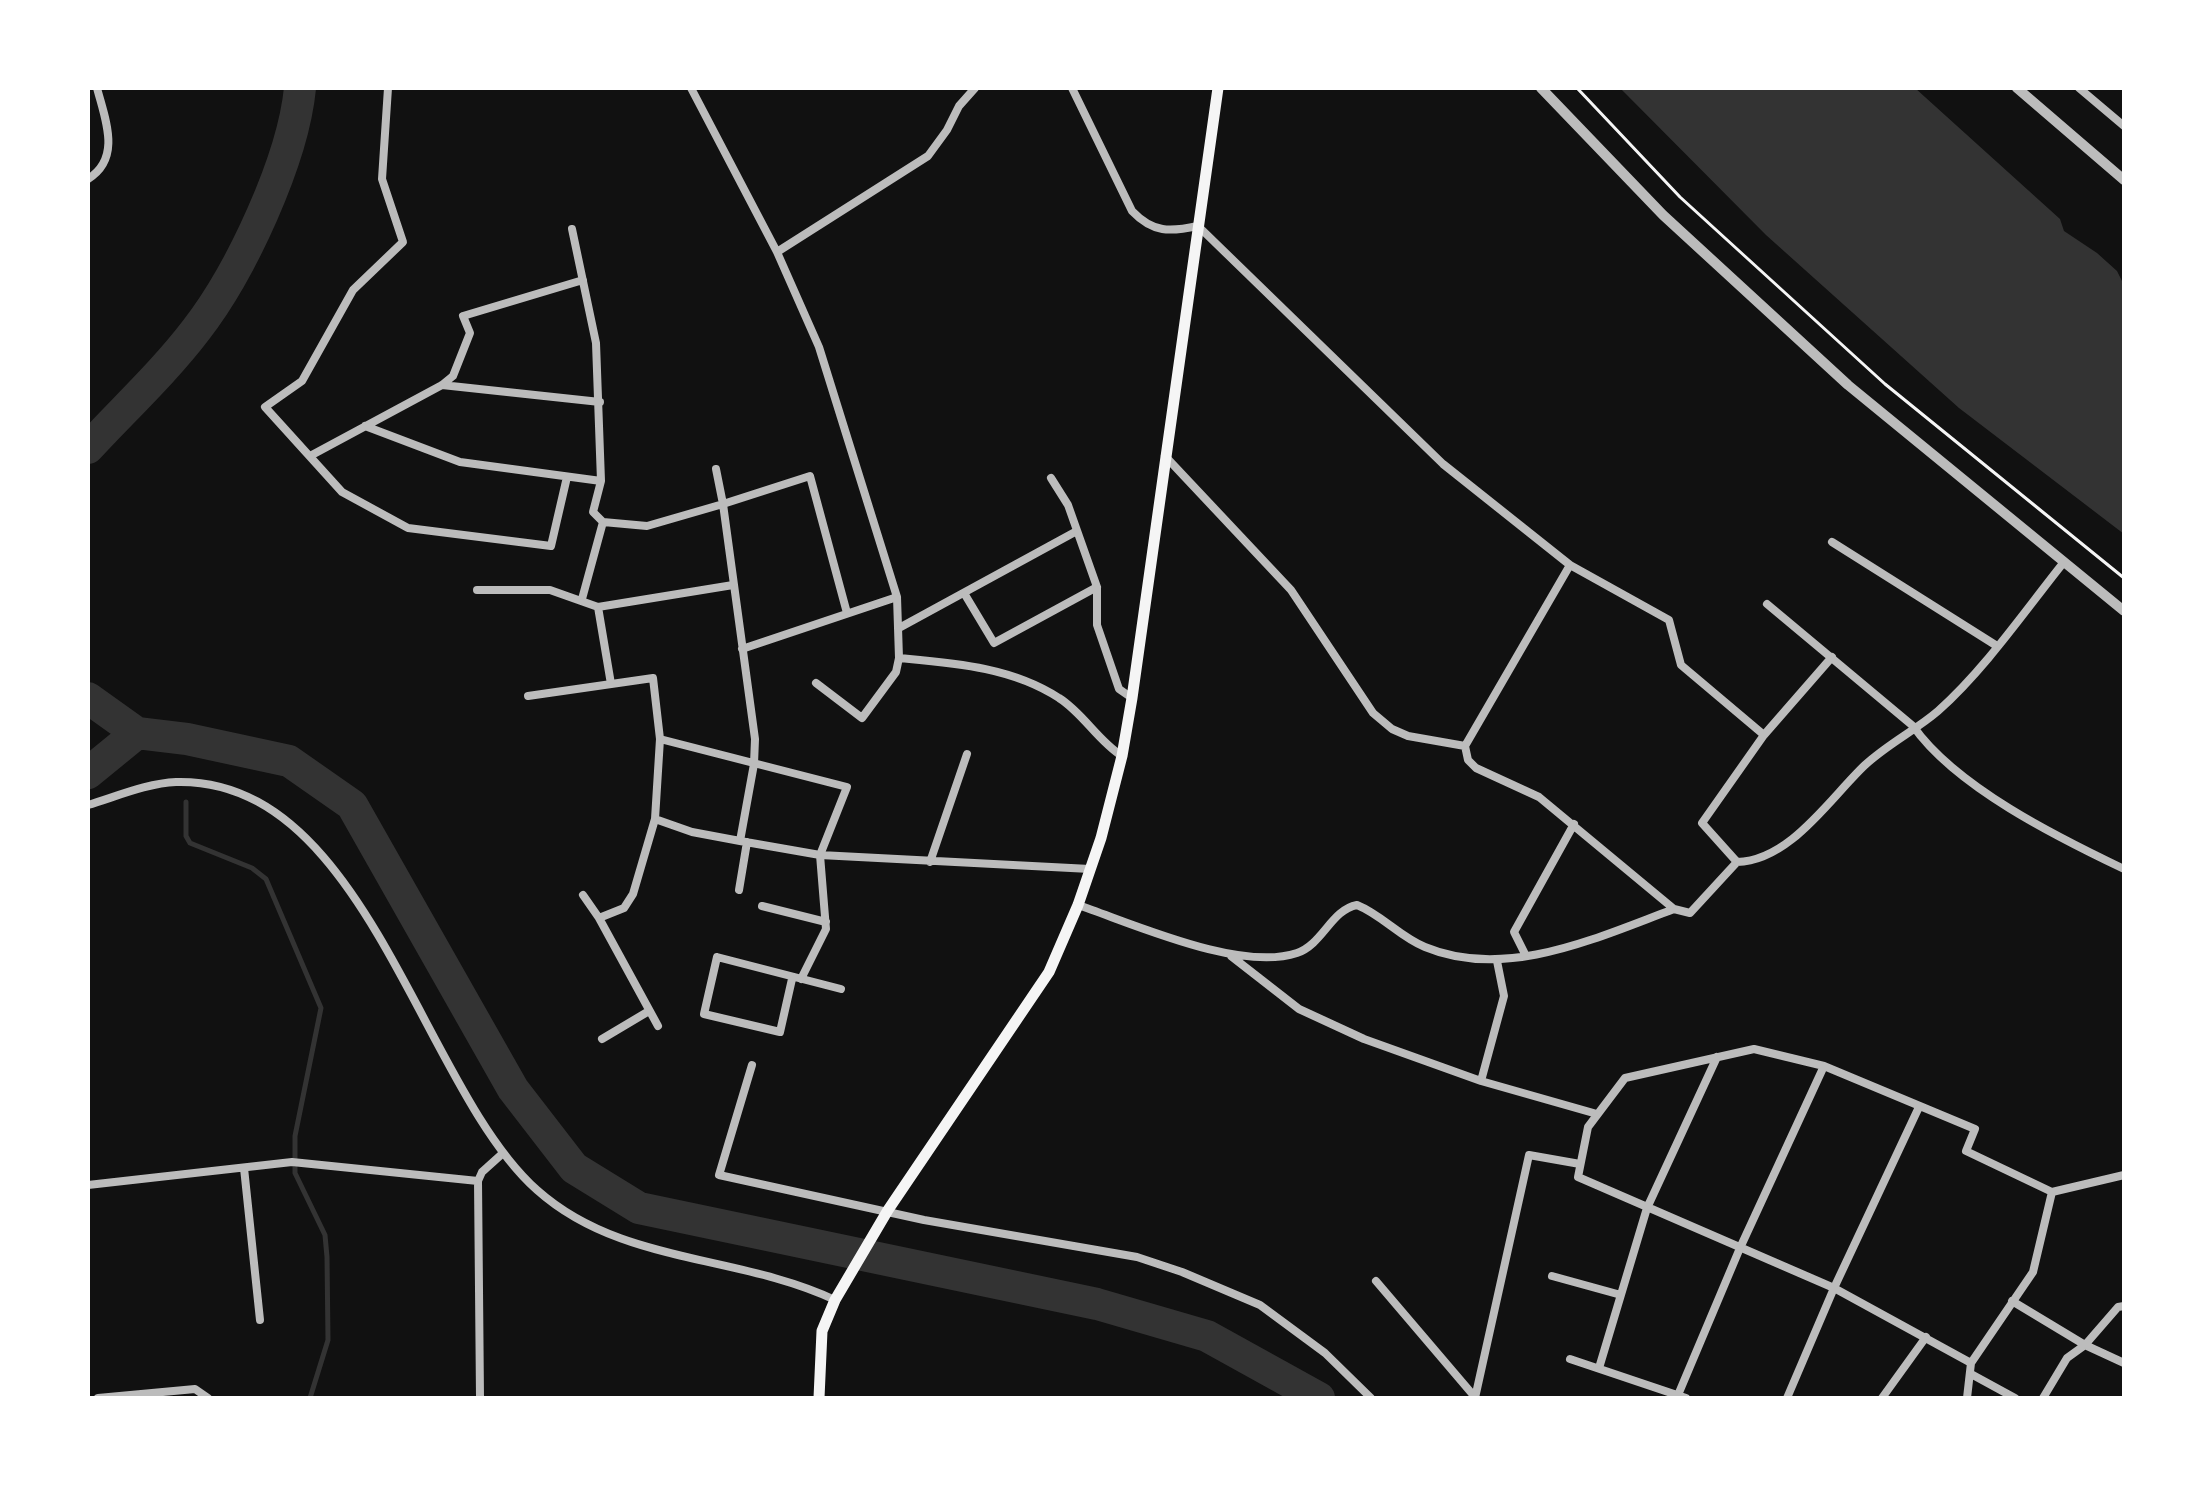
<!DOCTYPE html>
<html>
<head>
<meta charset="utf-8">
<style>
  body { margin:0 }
  #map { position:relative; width:2212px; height:1486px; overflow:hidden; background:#111; font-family:Lato,sans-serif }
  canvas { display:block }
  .frame { position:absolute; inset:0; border:90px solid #fff; pointer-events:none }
</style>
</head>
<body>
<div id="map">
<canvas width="2212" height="1486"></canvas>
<div class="frame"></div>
</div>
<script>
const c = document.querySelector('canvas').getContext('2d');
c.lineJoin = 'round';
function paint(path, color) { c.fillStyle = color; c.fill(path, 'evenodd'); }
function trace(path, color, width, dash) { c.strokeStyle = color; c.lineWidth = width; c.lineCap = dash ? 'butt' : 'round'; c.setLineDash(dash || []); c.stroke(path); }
paint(new Path2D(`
  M1620,88H1915L2060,219L2064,231L2097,253L2117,271L2124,285V534L1959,408L1766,235Z`), '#333');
trace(new Path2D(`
  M186,802V836L190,843L252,868L266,879L321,1008L295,1136V1173L325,1235L327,1257L328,1340L310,1398`), '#333', 5);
trace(new Path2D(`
  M88,448C124,409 164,372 196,330C241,272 293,160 300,88
  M88,698L137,733L187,739L289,761L352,805L513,1089L574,1168L639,1208L1097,1304L1207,1336L1319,1398
  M88,773L137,733`), '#333', 32);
trace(new Path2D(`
  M1577,88L1680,197L1885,384L2124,578`), '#f5f5f5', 3);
trace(new Path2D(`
  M388,88L382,179L403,242L353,290L302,381L265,407L342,492L408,528L551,546L567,477
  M691,88L777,252L819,347L897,597L899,658C953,663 1012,667 1059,698C1083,713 1098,741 1122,756
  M1072,88L1132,211C1153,233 1170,232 1198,226L1443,464L1570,565
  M2079,88L2124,126
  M88,179C122,158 105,119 97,88
  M777,252L928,156L947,130L959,106L975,88
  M442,385L600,402
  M365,426L460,462L601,481L596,343L572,229
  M310,456L442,385L453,376L470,333L463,316L583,280
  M1165,456L1291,590L1373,713L1392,729L1408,736L1465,746
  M716,469L723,504L810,476L847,613
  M1051,478L1068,505L1097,587V625L1119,689L1132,698
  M601,481L593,512L603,522L647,526L723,504L755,739L754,764L740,841L820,855L1090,869
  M1832,542L1997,646
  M477,590H550L598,607L611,684
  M964,593L994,643L1097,587
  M582,599L603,522
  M1767,604L1913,726C1956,787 2057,837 2124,869
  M598,607L733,585
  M899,628L1075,532
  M742,649L897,597
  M816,683L862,718L896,672L899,658
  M528,696L653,678L660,739L655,819L633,894L624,908L599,918L658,1026
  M1764,735L1681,665L1669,620L1570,565L1465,746L1468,760L1476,768L1539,797L1674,909L1690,913L1737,862C1790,861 1830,798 1865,765C1889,743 1916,730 1938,711C1985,669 2024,612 2064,562
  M660,739L847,787L820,855L826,929L801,979
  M88,805C115,797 148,783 176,782C366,777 421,1087 537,1190C621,1265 738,1254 835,1300
  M655,819L692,832L740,841
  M930,862L967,754
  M1737,862L1702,823L1764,735L1832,657
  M739,890L747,842
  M583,895L599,918
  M1078,905C1134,924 1240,972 1297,953C1323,944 1331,910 1357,905C1382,915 1400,937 1425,947C1506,981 1598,937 1674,909
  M762,906L826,922
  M1231,956L1299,1009L1364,1039L1481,1081L1597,1114
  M1526,956L1514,932L1574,824
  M792,979L780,1032L704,1014L717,957L841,989
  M602,1039L649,1011
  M752,1065L719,1175L924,1220L1137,1257L1182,1272L1260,1305L1325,1353L1371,1398
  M1481,1081L1504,996L1497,961
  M244,1168L260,1320
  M88,1185L292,1162L478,1181
  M1552,1276L1621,1295
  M1376,1281L1474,1396
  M2012,1301L2085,1345L2124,1363
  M1570,1359L1686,1398
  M1971,1363L1834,1288L1578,1177L1588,1127L1625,1078L1754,1049L1824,1066L1975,1129L1966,1151L2052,1192L2124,1175
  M1599,1368L1647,1208L1717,1057
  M1971,1374L2015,1398
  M1678,1395L1740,1248L1824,1066
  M98,1398L195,1389L208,1398
  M480,1398L478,1181L482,1172L502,1154
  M1475,1398L1529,1155L1580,1164
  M1787,1398L1834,1288L1919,1107
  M1882,1398L1926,1337
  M1967,1398L1971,1363L2033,1272L2052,1192
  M2043,1398L2067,1358L2085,1345L2118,1307L2124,1306`), '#bcbcbc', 8);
trace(new Path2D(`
  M1541,88L1663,215L1848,385L2124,611
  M2017,88L2124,180`), '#bcbcbc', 10);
trace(new Path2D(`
  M819,1398L822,1331L835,1300L888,1210L1049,972L1078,905L1101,838L1122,756L1132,698L1218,88`), '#f5f5f5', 11);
</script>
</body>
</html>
